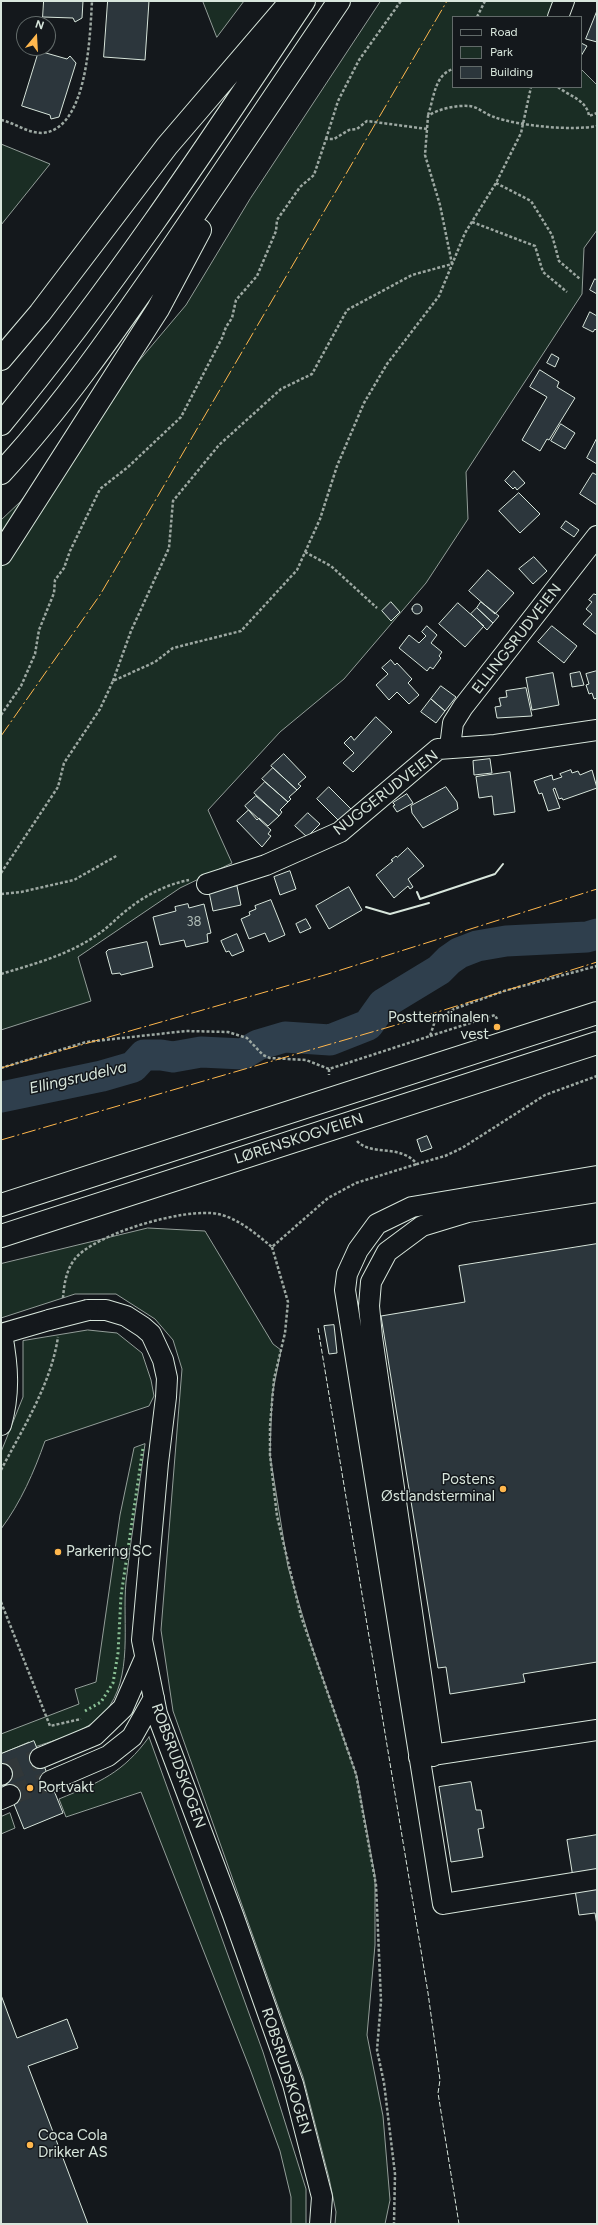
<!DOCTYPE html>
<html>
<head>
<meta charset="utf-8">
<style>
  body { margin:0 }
  #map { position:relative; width:598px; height:2225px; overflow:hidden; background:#14181c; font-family:Figtree,sans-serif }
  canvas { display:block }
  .frame { position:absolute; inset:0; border:2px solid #d8e6dc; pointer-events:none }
  .legend { position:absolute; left:452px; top:16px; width:130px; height:72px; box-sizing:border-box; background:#14181c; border:1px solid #626a69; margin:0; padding:5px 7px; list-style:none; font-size:12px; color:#d8e6dc }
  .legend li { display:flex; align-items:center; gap:8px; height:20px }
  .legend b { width:20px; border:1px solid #626a69 }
  .north { position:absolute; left:16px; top:16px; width:40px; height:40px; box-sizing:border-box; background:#14181c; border:1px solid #626a69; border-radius:50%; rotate:18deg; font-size:11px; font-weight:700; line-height:16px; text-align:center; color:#d8e6dc }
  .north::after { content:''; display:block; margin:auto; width:14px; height:18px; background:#ffb74d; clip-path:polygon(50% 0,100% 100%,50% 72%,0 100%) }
</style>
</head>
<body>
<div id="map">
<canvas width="598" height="2225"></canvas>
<div class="frame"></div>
<ul class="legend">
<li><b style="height:5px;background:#14181c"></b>Road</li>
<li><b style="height:11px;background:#1a2d24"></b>Park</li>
<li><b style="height:11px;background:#2c363c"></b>Building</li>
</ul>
<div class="north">N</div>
</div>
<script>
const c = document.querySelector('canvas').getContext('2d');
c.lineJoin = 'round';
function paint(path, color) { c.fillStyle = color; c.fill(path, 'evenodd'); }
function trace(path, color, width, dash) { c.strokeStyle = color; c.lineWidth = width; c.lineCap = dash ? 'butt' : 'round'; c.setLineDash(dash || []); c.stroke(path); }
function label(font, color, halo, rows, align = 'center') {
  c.font = font + ' Figtree,sans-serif'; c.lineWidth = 3; c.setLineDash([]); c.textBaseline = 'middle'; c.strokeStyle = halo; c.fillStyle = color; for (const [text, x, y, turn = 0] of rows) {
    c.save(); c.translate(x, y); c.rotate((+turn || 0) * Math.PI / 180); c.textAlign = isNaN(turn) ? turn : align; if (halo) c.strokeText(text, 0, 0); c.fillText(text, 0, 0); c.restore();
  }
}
const green = new Path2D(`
  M203,1H244L217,37Z
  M381,1H558L553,17H453V87H581V69L597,85V230L584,248L582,294L466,472L468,519L426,583L344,679L280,732L208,810L232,863L180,888L78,957L91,1001L1,1030V520L20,502L186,305L250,199Z
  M1,144L50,164L1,225Z
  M148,1228L205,1231L273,1344L281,1350L272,1396L270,1455L288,1567L312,1647L357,1777L375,1876V1945L367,2035L383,2116L390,2200L385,2224H335L336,2212L329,2178L303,2077L173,1711L161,1630L182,1369L173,1340L155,1319L116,1294H75L1,1318V1264Z
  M88,1330L117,1333L142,1353L151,1380L154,1396L149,1406L45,1441C34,1472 21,1502 1,1529V1452L23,1397V1341Z
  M145,1444C139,1490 131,1536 126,1582C122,1623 134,1678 105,1712C86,1733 57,1739 32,1748L29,1742L1,1754V1734L79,1704L75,1689L96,1682L120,1515L134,1448Z
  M149,1737L263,2052L306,2189V2224H291V2197L280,2151L250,2069L141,1792L66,1817L59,1799C100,1782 123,1773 149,1737Z
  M10,1813L15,1828L1,1834V1817Z`);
paint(green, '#1a2d24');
trace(green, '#939e99', 1);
trace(new Path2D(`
  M1,1097L102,1076L133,1067L144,1055H161L173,1057L201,1052L243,1054L258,1045L285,1037L330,1040L368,1025L383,1004L439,970L449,960L459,953L477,946L506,941L587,937L597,934`), '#2f3f4d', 31);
const building = new Path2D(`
  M44,1H83L82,18L75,22L73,18L43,17Z
  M108,1H149L145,60L104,57Z
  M597,11V42L586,39Z
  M581,43L587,46L581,56Z
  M39,51L67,59L70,56L76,63L59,117L51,119L50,115L22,106Z
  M595,279L597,280V294L590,290Z
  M590,312L597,316V331L595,329L593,332L583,327Z
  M552,354L559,358L555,367L547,363Z
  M540,370L559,382L557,387L575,398L549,440L547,439L540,451L522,440L547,397L530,387Z
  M561,424L575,433L565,449L551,441Z
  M597,438V464L587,458Z
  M514,471L525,483L517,490L515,487L513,489L505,481Z
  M593,473L597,475V505L580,494Z
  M519,493L540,514L520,533L499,511Z
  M566,521L579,530L574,537L561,528Z
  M534,557L547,571L533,584L519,569Z
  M488,570L514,593L495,614L469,591Z
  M594,594L597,595V635L583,624L592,614L586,609L592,602L589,600Z
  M391,602L400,612L391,621L382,611Z
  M481,602L499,616L493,623L477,608Z
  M458,603L484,626L465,647L439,624Z
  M412 609a5 5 0 1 1 10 0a5 5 0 1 1-10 0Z
  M477,608L493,623L487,630L471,614Z
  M427,626L437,635L431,643L442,652L439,656L441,658L433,669L430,667L427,671L399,648L409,635L419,643L426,636L422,632Z
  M552,626L577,646L564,663L538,642Z
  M391,660L395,665L397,663L412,679L408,683L419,695L409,704L397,692L389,700L376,685L388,674L382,668Z
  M597,671V698L594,699L592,693L589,694L586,685L589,684L586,674Z
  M580,672L584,685L572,687L570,674Z
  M553,673L559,705L532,710L526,678Z
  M441,686L456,697L445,711L431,699Z
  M526,688L532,716L497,718L495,707L501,706L499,698L507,697L506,691Z
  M431,699L445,711L436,723L421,712Z
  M376,717L392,732L353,772L343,763L354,753L344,743L351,736L354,740Z
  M284,754L306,777L298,784L301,786L297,790L271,766Z
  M490,759L492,773L474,775L473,761Z
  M273,768L297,790L289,797L291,799L288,802L262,779Z
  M571,770L572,773L578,771L580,775L592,770L597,788L563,800L562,798L559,799L555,788L553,789L560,808L548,811L542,793L539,794L534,781L552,775L553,780L562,777L560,774Z
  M510,772L515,812L494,815L492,796L479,798L476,777Z
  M265,782L288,802L280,810L282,812L279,816L254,793Z
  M329,787L352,810L340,822L317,799Z
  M446,787L457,802L458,809L423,828L412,813L411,806Z
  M407,794L413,803L397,812L393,806L395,805L393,803Z
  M256,796L279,816L268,826L259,818L257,820L245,806Z
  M249,810L271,830L268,834L271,836L262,847L237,821Z
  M308,813L320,824L307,837L295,826Z
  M408,848L424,866L408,879L413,887L410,889L408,886L394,898L376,875L393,861L391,860L396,856L397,857Z
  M290,871L296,889L280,895L274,877Z
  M237,886L241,905L213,911L209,892Z
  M349,887L362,910L329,929L316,906Z
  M271,900L285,935L269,942L265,933L249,939L241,919L250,915L249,912L256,909L255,906Z
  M188,904L189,908L204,904L211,933L207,934L208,942L186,947L184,940L160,945L153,917L176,911L175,907Z
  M306,919L311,928L300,933L296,924Z
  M237,934L244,951L232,956L229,951L226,952L221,941Z
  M147,942L153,967L121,975L120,973L112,974L106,952L108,950Z
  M427,1136L432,1148L421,1152L417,1140Z
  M597,1244V1662L523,1674L525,1682L450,1694L446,1667L438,1668L381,1316L465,1302L459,1266Z
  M334,1325L337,1353L329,1354L324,1326Z
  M34,1741L63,1813L24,1829L1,1772V1754Z
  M471,1782L476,1810H481L484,1828L478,1829L483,1857L451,1862L439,1787Z
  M597,1835V1925L595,1913L579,1915L567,1840Z
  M1,1995L17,2038L67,2019L78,2048L28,2066L88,2224H1Z`);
paint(building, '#2c363c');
trace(building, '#d8e6dc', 1);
trace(new Path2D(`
  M2,1774L40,1758
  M10,1795L50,1781`), '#313739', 20, [20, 10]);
const minor = new Path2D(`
  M558,17L564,1
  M450,747L453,723L463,707L597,536
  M207,884L266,865L340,832L438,749L495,745L597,730
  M597,1176L412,1207L377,1224L358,1250L347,1274L345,1290L443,1904L597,1879
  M88,1310H106L126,1316L143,1327L151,1334L163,1360L167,1378L166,1397L158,1463L142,1640L157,1714L233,1915L293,2084L322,2197L320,2224
  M1,1334L49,1320
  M1,1425C10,1393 8,1366 2,1334
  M433,1756L372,1337L369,1306L371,1282L387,1252L422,1226L468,1212L597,1192
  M419,1757L597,1730
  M40,1758L95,1735L123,1708L145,1658
  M1,1775L2,1774
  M50,1781L108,1756L132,1737L154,1698
  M1,1799L10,1795`);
const highway = new Path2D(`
  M1,359L40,313L167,146L287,6
  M1,424C112,290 208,145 304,1
  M1,473C63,406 116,329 168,254C225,170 282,86 339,1
  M1,554L158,309L200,230
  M1,1205L597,1013
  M1,1236L597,1043`);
trace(minor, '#d8e6dc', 22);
trace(highway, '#d8e6dc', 24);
trace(new Path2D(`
  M477,17L485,1
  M558,87C569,96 587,100 589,116L597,113
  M428,115C434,99 434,75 453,69
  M1,120C15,123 27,133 42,133C88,130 90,34 92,1
  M326,139L338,101L359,60L401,1
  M496,183L531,201L552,235L559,261L580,279
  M472,222L535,246L543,272L567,292
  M305,552L331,566L377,608
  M113,681L131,631L169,548L173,501L219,445L281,389L312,374L347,310L412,275L452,264L440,205L425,155L428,116C438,109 456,105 469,106C477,106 486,115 494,117C519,126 572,131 597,126
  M1,715L21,686L35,654L39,630L54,593L55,580L64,568L70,551L100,489L128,467L181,417L222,338L226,327L232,318L236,300L257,276L276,231L277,220L300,187L314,175L326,139H334L349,130L357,129L367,121L427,129
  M1,873L58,787L64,763L100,709L113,681L155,662L173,648L241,631L297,570L320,519L337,466L364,403L387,364L439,296L465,233L496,183L521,133L531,87
  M1,894L21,892L74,880L118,855
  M1,974C34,964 68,955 97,935C106,929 114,921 122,914C142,897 164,885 189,880
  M430,1036L495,1015L497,1019
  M1,1068L86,1042L186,1031L228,1032L247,1038L263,1055L270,1058L306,1060L329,1069L430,1036L435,1021L454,1009L504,991L597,966
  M329,1069V1075
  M357,1141C372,1157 399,1143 417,1164L445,1156L462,1148L545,1095L597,1076
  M272,1247L288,1302L285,1333L274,1379L270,1426V1455L277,1516L301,1616L356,1774L376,1885L381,2001L377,2050L384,2083L395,2174L394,2224
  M63,1298C64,1285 66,1271 74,1260C93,1234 186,1207 218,1214C238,1218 256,1234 272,1247L328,1198L356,1183L417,1164
  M1,1470C23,1428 51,1384 58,1337
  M1,1602L50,1726L81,1719`), '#9da8a2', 2.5, [3, 2]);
trace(minor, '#14181c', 20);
trace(highway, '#14181c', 22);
const minorBridge = new Path2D(`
  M49,1320L88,1310`);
trace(minorBridge, '#d8e6dc', 22, []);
trace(minorBridge, '#14181c', 20);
trace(new Path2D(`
  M85,1711L101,1702L113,1683L118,1653L121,1596L143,1448`), '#8ac095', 3, [2, 3]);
trace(new Path2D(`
  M318,1328L428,1993L440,2080L438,2093L459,2224`), '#d8e6dc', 1, [5, 2]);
trace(new Path2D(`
  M417,892L420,899L495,874L503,864
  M366,907L390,914L429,903`), '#d8e6dc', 2);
trace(new Path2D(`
  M1,736L100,595L447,1
  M1,1068L328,974L597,889
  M1,1140L396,1025L597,962`), '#ffb74d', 1, [14, 3, 2, 3]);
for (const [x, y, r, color] of [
  [497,1027,4,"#ffb74d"],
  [503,1489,4,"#ffb74d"],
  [58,1552,4,"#ffb74d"],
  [30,1788,4,"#ffb74d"],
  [30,2145,4,"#ffb74d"]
]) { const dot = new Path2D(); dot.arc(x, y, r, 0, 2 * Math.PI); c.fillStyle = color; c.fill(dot); trace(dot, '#14181c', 1.5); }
label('13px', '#adbab4', null, [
  ["38",194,922]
]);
label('15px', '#d8e6dc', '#14181c', [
  ["ELLINGSRUDVEIEN",517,639,-52],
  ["NUGGERUDVEIEN",386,793,-38],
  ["LØRENSKOGVEIEN",299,1139,-18],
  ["ROBSRUDSKOGEN",178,1766,70],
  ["ROBSRUDSKOGEN",286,2071,72]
]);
label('15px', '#d8e6dc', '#14181c', [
  ["Postterminalen",489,1018,"right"],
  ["vest",489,1035,"right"],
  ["Postens",495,1480,"right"],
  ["Østlandsterminal",495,1497,"right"],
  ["Parkering SC",66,1552],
  ["Portvakt",38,1788],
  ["Coca Cola",38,2136],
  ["Drikker AS",38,2153]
], 'left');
label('italic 16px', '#d8e6dc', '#14181c', [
  ["Ellingsrudelva",78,1078,-13]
]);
</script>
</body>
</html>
